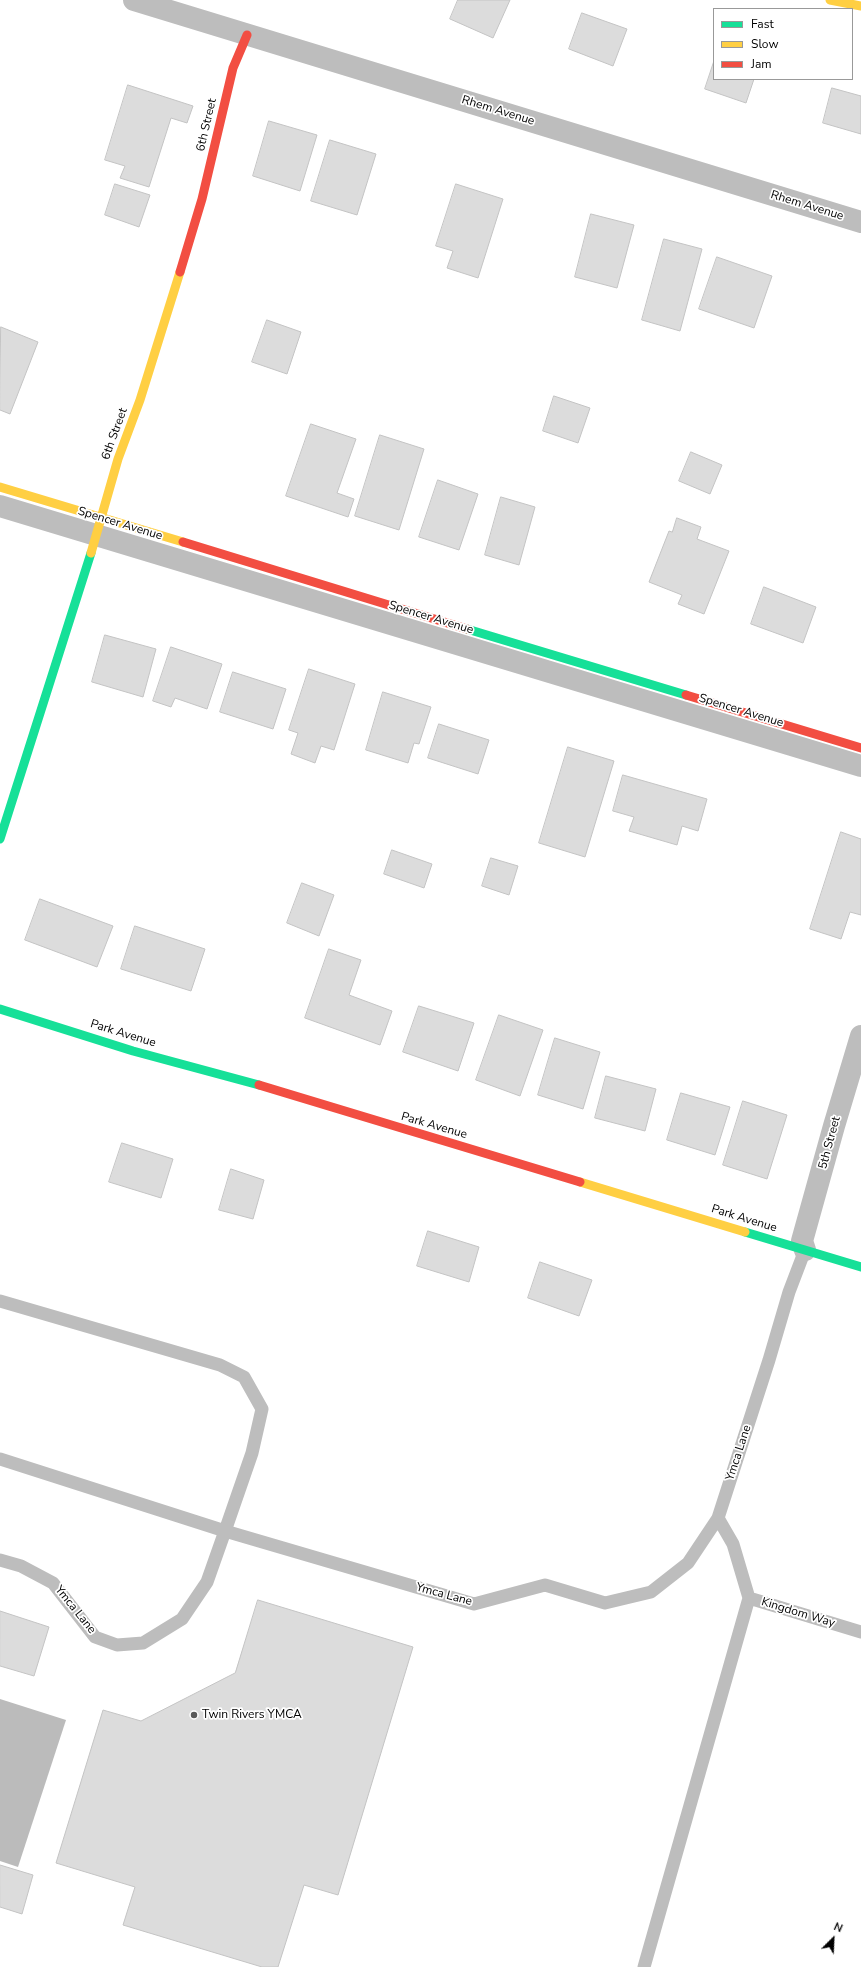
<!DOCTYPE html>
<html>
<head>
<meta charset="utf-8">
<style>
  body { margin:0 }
  #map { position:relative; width:861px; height:1967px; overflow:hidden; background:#fff; font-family:"Nunito Sans",sans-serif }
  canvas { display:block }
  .legend { position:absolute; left:713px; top:8px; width:140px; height:72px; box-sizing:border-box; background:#fff; border:1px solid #999; margin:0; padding:5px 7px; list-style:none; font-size:12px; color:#000 }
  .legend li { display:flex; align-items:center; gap:8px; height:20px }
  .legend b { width:20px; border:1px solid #999 }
  .north { position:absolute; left:813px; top:1919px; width:40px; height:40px; -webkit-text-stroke:3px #fff; paint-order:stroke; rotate:24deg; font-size:11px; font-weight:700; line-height:16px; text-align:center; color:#000 }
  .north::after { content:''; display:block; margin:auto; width:14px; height:18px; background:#000; clip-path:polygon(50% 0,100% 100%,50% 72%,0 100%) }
</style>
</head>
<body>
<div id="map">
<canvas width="861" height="1967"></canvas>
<ul class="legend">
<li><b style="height:5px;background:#16e098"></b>Fast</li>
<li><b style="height:5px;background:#ffcf43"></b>Slow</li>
<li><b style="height:5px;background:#f24e42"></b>Jam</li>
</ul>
<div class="north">N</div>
</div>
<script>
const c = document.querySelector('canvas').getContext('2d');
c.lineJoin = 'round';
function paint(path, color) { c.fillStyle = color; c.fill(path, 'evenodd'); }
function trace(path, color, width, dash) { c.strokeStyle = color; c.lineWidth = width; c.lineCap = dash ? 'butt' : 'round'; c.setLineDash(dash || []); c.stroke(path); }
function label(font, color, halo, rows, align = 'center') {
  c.font = font + ' "Nunito Sans",sans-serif'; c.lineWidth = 3.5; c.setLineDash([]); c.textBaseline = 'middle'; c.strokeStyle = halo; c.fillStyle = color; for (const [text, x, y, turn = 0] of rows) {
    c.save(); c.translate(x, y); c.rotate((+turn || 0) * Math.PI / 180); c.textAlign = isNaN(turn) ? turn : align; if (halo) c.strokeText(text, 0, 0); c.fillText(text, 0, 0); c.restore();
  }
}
paint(new Path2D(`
  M0,1699L66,1720L18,1867L0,1861Z`), '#bbb');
const building = new Path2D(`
  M458,0H510L493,38L450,19Z
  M582,13L627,29L613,66L569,49Z
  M714,61V79H754L746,103L705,89Z
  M128,85L193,106L187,123L171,118L149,187L120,178L125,166L105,160Z
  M832,88L861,96V134L823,123Z
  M269,121L317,135L300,191L253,176Z
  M330,140L376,154L357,215L311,201Z
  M115,184L150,195L139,227L105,215Z
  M456,184L503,199L478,278L447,268L453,251L436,246Z
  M591,214L634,225L617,288L575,277Z
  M664,239L702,249L680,331L642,320Z
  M717,257L772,276L754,328L699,309Z
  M267,320L301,332L287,374L252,362Z
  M1,327L38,342L10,414L0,410Z
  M554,396L590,408L578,443L543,431Z
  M311,424L356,439L337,493L354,499L348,517L286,496Z
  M380,435L424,449L399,530L355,516Z
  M691,452L722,465L710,494L679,481Z
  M438,480L478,494L459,550L419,537Z
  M501,497L535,507L519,565L485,555Z
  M677,518L701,527L697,539L729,551L704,614L678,604L682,595L649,582L669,531L672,532Z
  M764,587L816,607L803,643L751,624Z
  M105,635L156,649L143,697L92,682Z
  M171,647L222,664L207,709L175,698L171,707L153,701Z
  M309,669L355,684L334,750L321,746L315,763L291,754L298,733L289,730Z
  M233,672L286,689L273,729L220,712Z
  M383,692L431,707L419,744L414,743L408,763L366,750Z
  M439,724L489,740L478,774L428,758Z
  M568,747L614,761L585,857L539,843Z
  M623,775L707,799L698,831L682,826L677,845L629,831L634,817L613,811Z
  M841,832L861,839V915L850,912L841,939L810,929Z
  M392,850L432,864L424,888L384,874Z
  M491,858L518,866L509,895L482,886Z
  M302,883L334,895L319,936L287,923Z
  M40,899L113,926L97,967L25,940Z
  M135,926L205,949L191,991L121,969Z
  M329,949L361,960L349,995L392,1011L380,1045L305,1018Z
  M419,1006L474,1023L458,1071L403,1052Z
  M499,1015L543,1030L520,1096L476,1080Z
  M555,1038L600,1052L583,1109L538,1095Z
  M606,1076L656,1089L645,1131L595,1118Z
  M681,1093L730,1107L715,1155L667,1140Z
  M743,1101L787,1115L767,1179L723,1165Z
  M122,1143L173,1159L161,1198L109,1182Z
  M231,1169L264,1180L253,1219L219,1210Z
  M428,1231L479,1247L469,1282L417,1266Z
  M540,1262L592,1280L579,1316L528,1298Z
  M258,1600L413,1647L338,1895L304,1885L278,1967H262L123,1925L135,1887L56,1863L103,1710L141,1721L235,1673Z
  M0,1611L49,1627L34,1676L0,1666Z
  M0,1865L33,1875L22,1914L0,1907Z`);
paint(building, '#dcdcdc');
trace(building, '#c4c4c4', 1);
trace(new Path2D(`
  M0,1301L220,1365L244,1377L262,1409L252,1453L225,1531L0,1459
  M718,1518L733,1544L749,1598L861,1632
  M0,1560L21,1566L53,1583L95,1637L117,1645L143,1643L182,1619L207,1582L225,1531L474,1604L545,1585L605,1603L651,1592L688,1563L718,1518L769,1360L789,1292L805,1250
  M644,1967L749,1598`), '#bdbdbd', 13);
trace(new Path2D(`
  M134,0L861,222
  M0,506L861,766
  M805,1250L802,1241L834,1126L861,1036`), '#bdbdbd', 22);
trace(new Path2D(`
  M467,629L686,695
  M0,839L91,553
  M0,1009L133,1051L259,1085
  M745,1232L861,1267`), '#16e098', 9);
trace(new Path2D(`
  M830,0L861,6
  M0,487L183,542
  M91,553L118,459L140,400L180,272
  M580,1182L745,1232`), '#ffcf43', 9);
trace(new Path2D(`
  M180,272L202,199L233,68L247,35
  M183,542L467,629
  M686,695L861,748
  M259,1085L580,1182`), '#f24e42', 9);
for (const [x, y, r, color] of [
  [194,1715,4,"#595959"]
]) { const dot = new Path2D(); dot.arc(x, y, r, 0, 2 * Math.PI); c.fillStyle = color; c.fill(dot); trace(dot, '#fff', 1.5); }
label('12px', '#000', '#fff', [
  ["Rhem Avenue",498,111,17],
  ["6th Street",207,125,-77],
  ["Rhem Avenue",807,206,17],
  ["6th Street",115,434,-70],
  ["Spencer Avenue",120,524,17],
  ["Spencer Avenue",431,618,17],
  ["Spencer Avenue",741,711,17],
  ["Park Avenue",123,1034,17],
  ["Park Avenue",434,1126,16],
  ["5th Street",830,1143,-75],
  ["Park Avenue",744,1219,17],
  ["Ymca Lane",739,1453,-72],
  ["Ymca Lane",444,1595,15],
  ["Ymca Lane",75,1610,51],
  ["Kingdom Way",798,1613,17]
]);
label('12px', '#000', '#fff', [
  ["Twin Rivers YMCA",202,1715]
], 'left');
</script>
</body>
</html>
